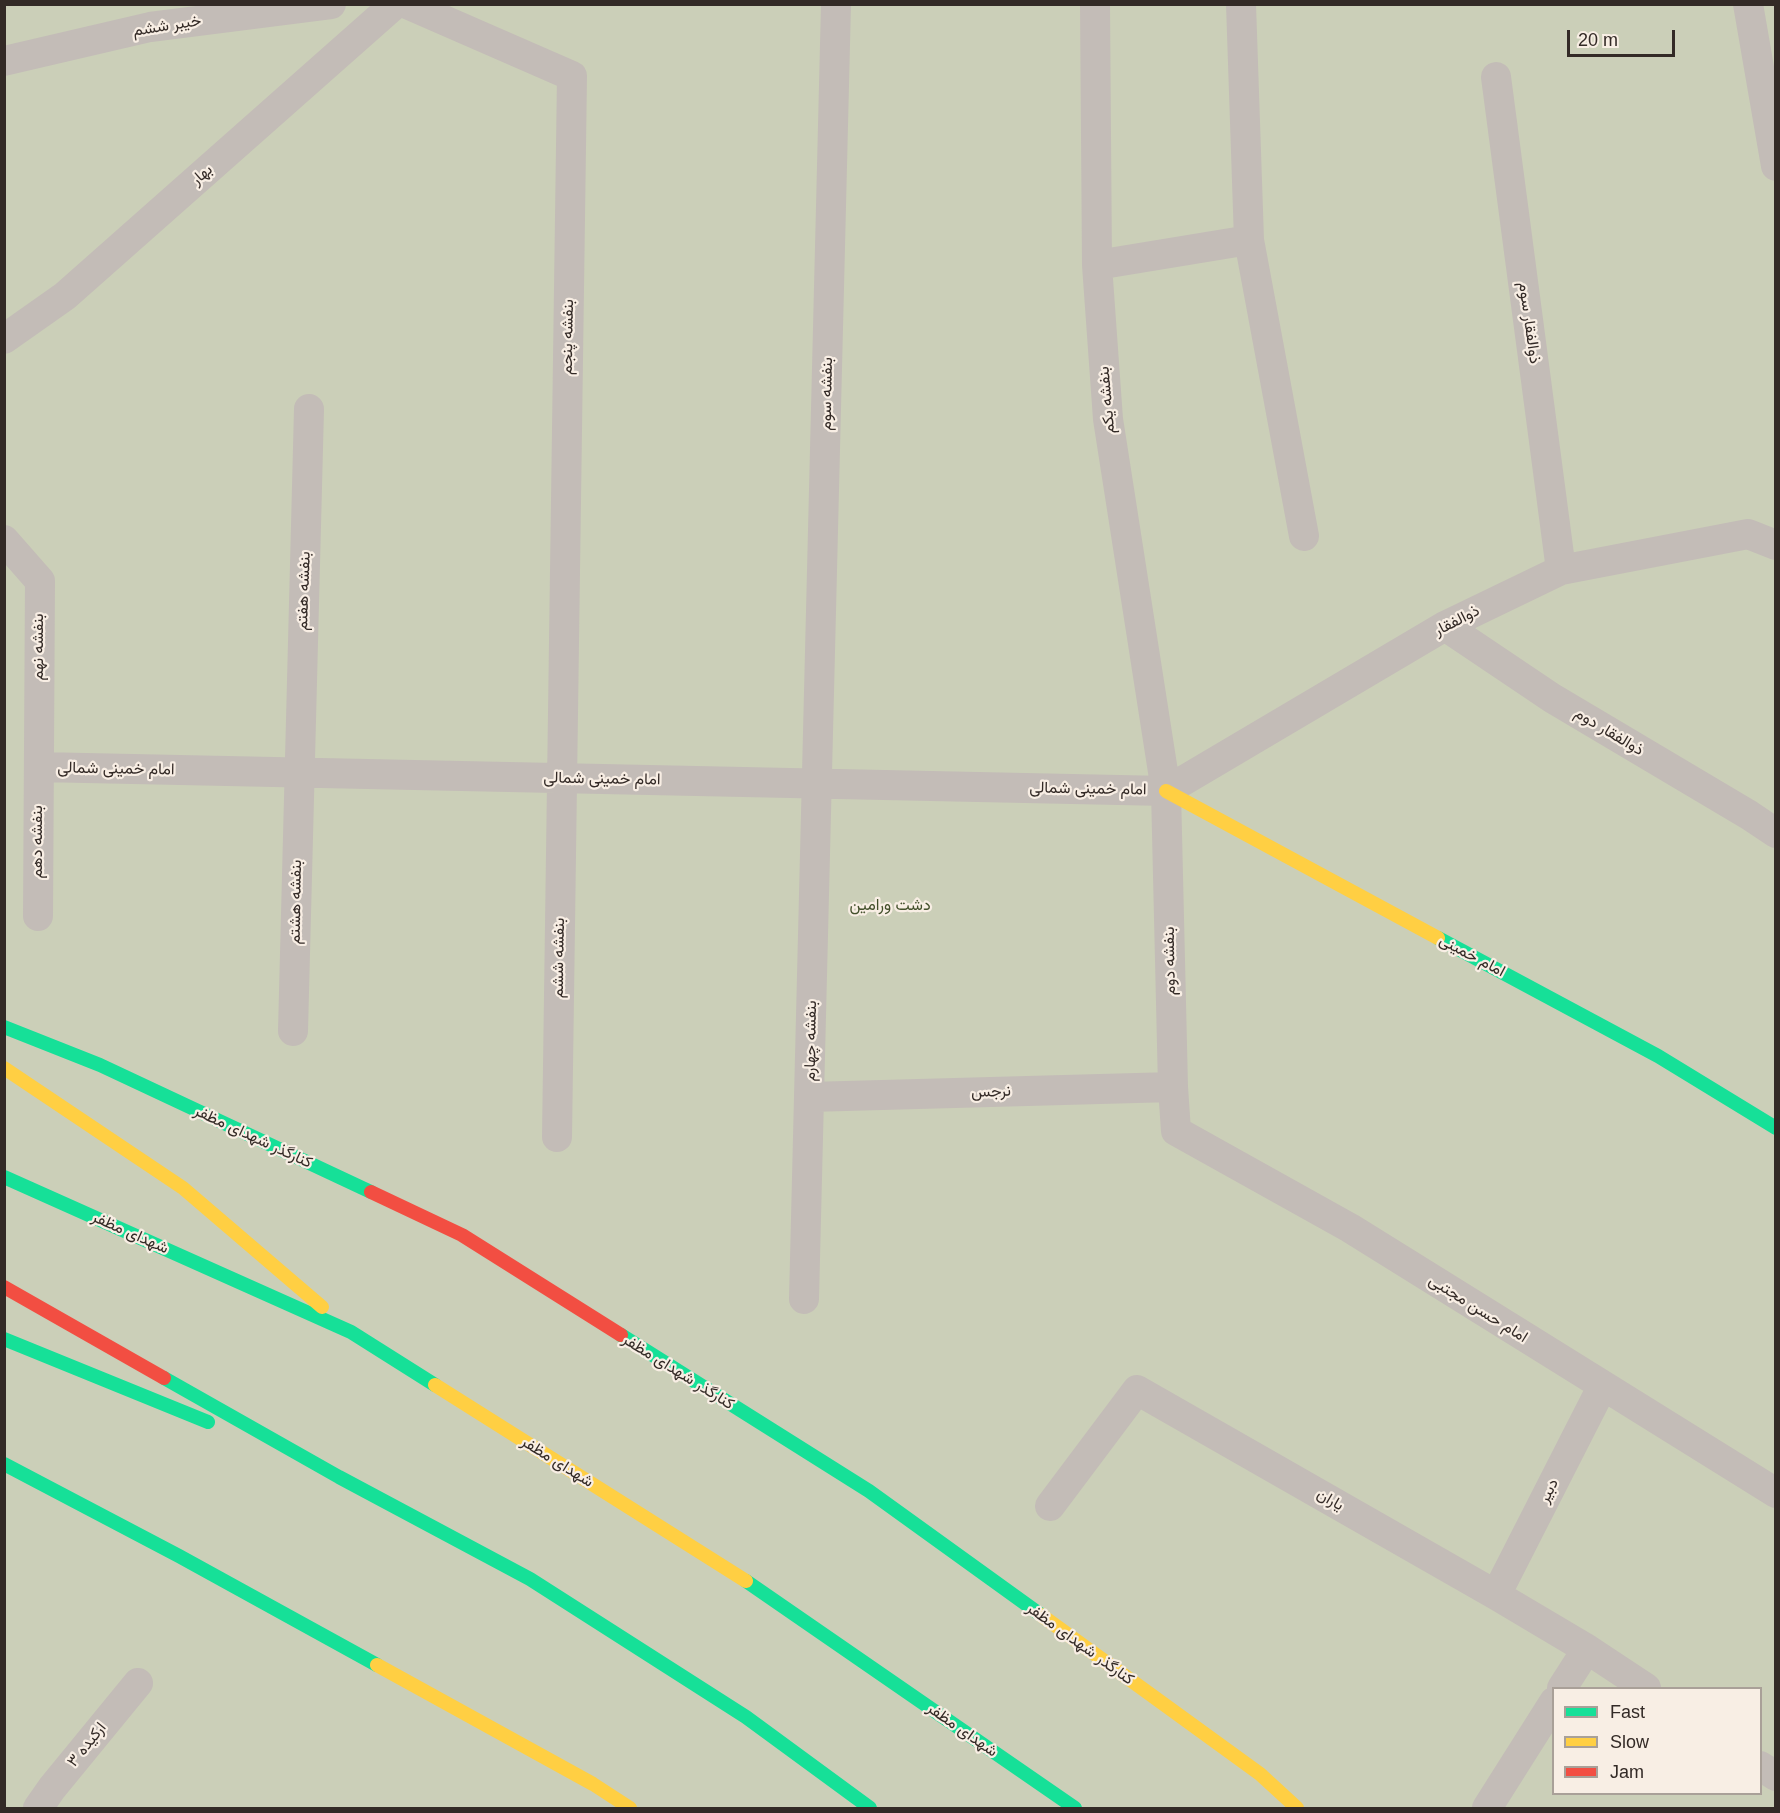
<!DOCTYPE html>
<html>
<head>
<meta charset="utf-8">
<style>
  body { margin:0 }
  #map { position:relative; width:1780px; height:1813px; overflow:hidden; background:#eae4de; font-family:Helvetica,sans-serif }
  canvas { display:block }
  .frame { position:absolute; inset:0; border:6px solid #332a26; pointer-events:none }
  .legend { position:absolute; left:1552px; top:1687px; width:210px; height:108px; box-sizing:border-box; background:#f8eee4; border:2px solid #a9a098; margin:0; padding:8px 10px; list-style:none; font-size:18px; color:#332a26 }
  .legend li { display:flex; align-items:center; gap:12px; height:30px }
  .legend b { width:30px; border:2px solid #a9a098 }
  .scale { position:absolute; left:1567px; top:30px; width:108px; height:27px; box-sizing:border-box; border:3px solid #332a26; border-top:0; padding-left:8px; font-size:18px; line-height:21px; white-space:nowrap; color:#332a26; -webkit-text-stroke:4px #f8eee4; paint-order:stroke }
</style>
</head>
<body>
<div id="map">
<canvas width="1780" height="1813"></canvas>
<div class="frame"></div>
<ul class="legend">
<li><b style="height:8px;background:#16e098"></b>Fast</li>
<li><b style="height:8px;background:#ffcf43"></b>Slow</li>
<li><b style="height:8px;background:#f24e42"></b>Jam</li>
</ul>
<div class="scale">20 m</div>
</div>
<script>
const c = document.querySelector('canvas').getContext('2d');
c.lineJoin = 'round';
function paint(path, color) { c.fillStyle = color; c.fill(path, 'evenodd'); }
function trace(path, color, width, dash) { c.strokeStyle = color; c.lineWidth = width; c.lineCap = dash ? 'butt' : 'round'; c.setLineDash(dash || []); c.stroke(path); }
function label(font, color, halo, rows, align = 'center') {
  c.font = font + ' Helvetica,Vazirmatn,sans-serif'; c.lineWidth = 4.5; c.setLineDash([]); c.textBaseline = 'middle'; c.strokeStyle = halo; c.fillStyle = color; for (const [text, x, y, turn = 0] of rows) {
    c.save(); c.translate(x, y); c.rotate((+turn || 0) * Math.PI / 180); c.textAlign = isNaN(turn) ? turn : align; if (halo) c.strokeText(text, 0, 0); c.fillText(text, 0, 0); c.restore();
  }
}
paint(new Path2D(`
  M5,5H1775V1808H5ZM1554,1688H1760V1794H1554Z`), '#cbcfb8');
trace(new Path2D(`
  M407,4L572,76L557,1137
  M1095,4L1097,265L1108,419L1166,791L1173,1087L1176,1131L1350,1228L1776,1493
  M1241,4L1249,240L1304,536
  M1748,4L1776,166
  M4,61L150,27L331,4
  M1496,77L1561,570
  M1097,265L1249,240
  M4,339L65,296L395,4
  M4,540L40,581L38,916
  M1445,626L1552,698L1749,815L1776,833
  M39,767L1166,791
  M1166,791L1445,626L1561,570L1748,534L1776,545
  M293,1031L309,409
  M809,1097L1173,1087
  M804,1299L836,4
  M1050,1506L1137,1390L1496,1595L1587,1649L1646,1688
  M1496,1595L1602,1387
  M1562,1688L1587,1649
  M1760,1766L1776,1776
  M38,1808L52,1788L138,1683
  M1487,1808L1554,1702`), '#c3bcb7', 30);
trace(new Path2D(`
  M1438,938L1658,1056L1776,1128
  M4,1027L100,1065L371,1192
  M4,1177L351,1332L435,1385
  M621,1335L869,1491L1041,1615
  M4,1339L208,1422
  M164,1378L339,1477L530,1579L746,1717L870,1808
  M4,1464L179,1556L377,1665
  M746,1581L1075,1808`), '#16e098', 14);
trace(new Path2D(`
  M1166,791L1438,938
  M4,1068L183,1188L322,1307
  M435,1385L746,1581
  M1041,1615L1260,1774L1297,1808
  M377,1665L593,1784L630,1808`), '#ffcf43', 14);
trace(new Path2D(`
  M371,1192L462,1235L621,1335
  M4,1287L164,1378`), '#f24e42', 14);
label('16px', '#332a26', '#f8eee4', [
  ["خیبر ششم",167,26,-9],
  ["بهار",202,175,-41],
  ["ذوالفقار سوم",1529,323,82],
  ["بنفشه پنجم",568,337,-89],
  ["بنفشه سوم",827,394,-89],
  ["بنفشه یکم",1107,400,-95],
  ["بنفشه هفتم",304,591,-88],
  ["ذوالفقار",1457,621,-27],
  ["بنفشه نهم",39,647,-90],
  ["ذوالفقار دوم",1609,732,31],
  ["امام خمینی شمالی",116,769,1],
  ["امام خمینی شمالی",602,779,1],
  ["امام خمینی شمالی",1088,789,1],
  ["بنفشه دهم",38,842,-90],
  ["بنفشه هشتم",296,902,-89],
  ["امام خمینی",1472,956,28],
  ["بنفشه ششم",559,958,-89],
  ["بنفشه دوم",1170,961,-91],
  ["بنفشه چهارم",811,1041,-89],
  ["نرجس",991,1092,-2],
  ["کنارگذر شهدای مظفر",253,1137,25],
  ["شهدای مظفر",130,1233,24],
  ["امام حسن مجتبی",1478,1309,32],
  ["کنارگذر شهدای مظفر",678,1372,32],
  ["شهدای مظفر",557,1462,32],
  ["دبیر",1549,1491,-63],
  ["یاران",1330,1500,30],
  ["کنارگذر شهدای مظفر",1080,1644,36],
  ["شهدای مظفر",962,1730,35],
  ["ارکیده ۳",87,1745,-51]
]);
label('16px', '#43502b', '#f8eee4', [
  ["دشت ورامین",890,906]
]);
</script>
</body>
</html>
